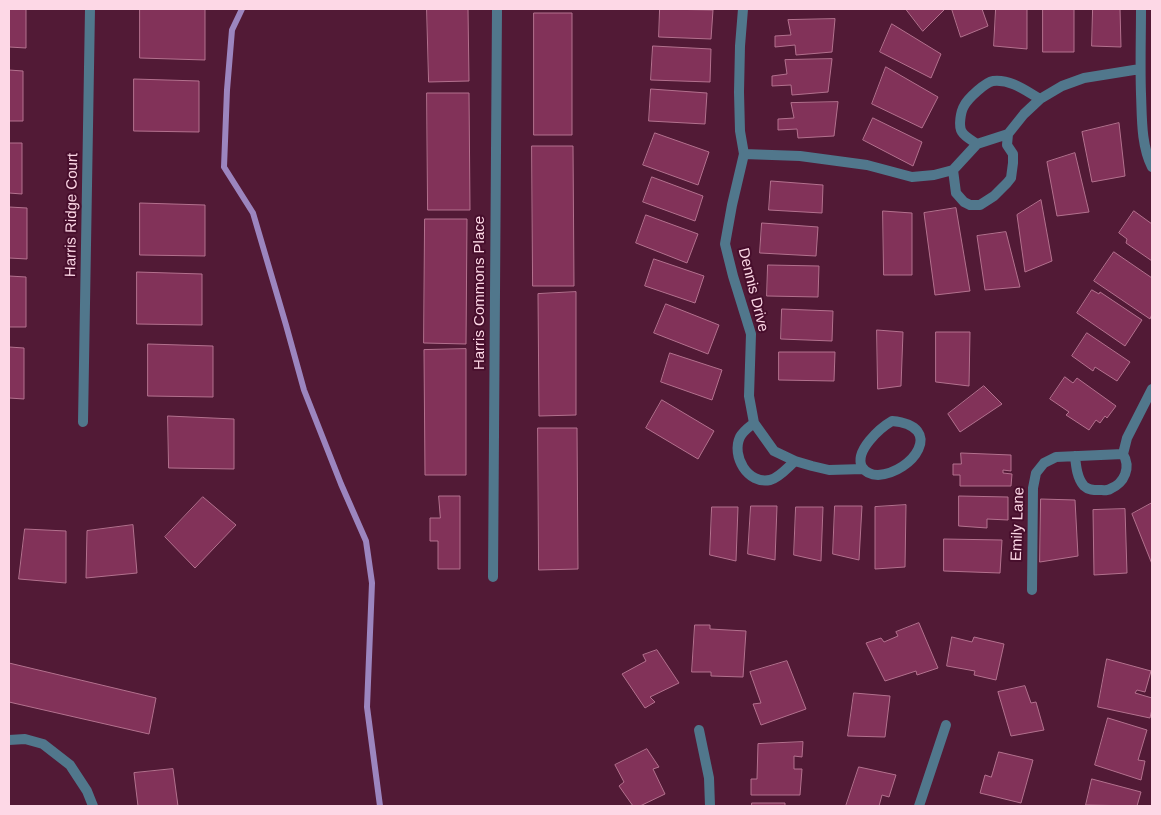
<!DOCTYPE html>
<html>
<head>
<meta charset="utf-8">
<style>
  body { margin:0 }
  #map { position:relative; width:1161px; height:815px; overflow:hidden; background:#521a36; font-family:Arial,sans-serif }
  canvas { display:block }
  .frame { position:absolute; inset:0; border:10px solid #fdd8e6; pointer-events:none }
</style>
</head>
<body>
<div id="map">
<canvas width="1161" height="815"></canvas>
<div class="frame"></div>
</div>
<script>
const c = document.querySelector('canvas').getContext('2d');
c.lineJoin = 'round';
function trace(path, color, width, dash) { c.strokeStyle = color; c.lineWidth = width; c.lineCap = dash ? 'butt' : 'round'; c.setLineDash(dash || []); c.stroke(path); }
function paint(path, color) { c.fillStyle = color; c.fill(path, 'evenodd'); }
function label(font, color, halo, rows, align = 'center') {
  c.font = font + ' Arial,sans-serif'; c.lineWidth = 4; c.setLineDash([]); c.textBaseline = 'middle'; c.strokeStyle = halo; c.fillStyle = color; for (const [text, x, y, turn = 0] of rows) {
    c.save(); c.translate(x, y); c.rotate((+turn || 0) * Math.PI / 180); c.textAlign = isNaN(turn) ? turn : align; if (halo) c.strokeText(text, 0, 0); c.fillText(text, 0, 0); c.restore();
  }
}
trace(new Path2D(`
  M242,9L232,30L227,90L224,167L253,213L286,325L304,390L341,484L366,541L372,583L367,707L380,806`), '#9c85bf', 6);
const building = new Path2D(`
  M9,9H26V48L9,47Z
  M140,9H205V60L140,58Z
  M427,9H468L469,81L429,82Z
  M660,9L713,10L711,39L659,37Z
  M906,9H945L923,31Z
  M952,9H982L988,26L961,37Z
  M996,9H1027V49L994,46Z
  M1043,9H1074V52H1043Z
  M1093,9H1120L1121,47L1092,46Z
  M534,13H572V135H534Z
  M835,19L832,52L796,55L795,45L775,47V36L791,35L788,20Z
  M892,24L941,54L931,78L880,52Z
  M653,46L711,49L710,82L651,80Z
  M832,59L828,92L792,95L791,85L772,86V76L787,74L785,60Z
  M886,67L938,97L922,128L872,104Z
  M9,70L23,71V121H9Z
  M134,79L199,81V132L134,131Z
  M651,89L707,93L705,124L649,121Z
  M427,93H469L470,210H428Z
  M838,102L834,136L798,138L797,129L778,130V119L794,118L791,103Z
  M873,118L922,142L913,166L863,140Z
  M1119,123L1125,176L1092,182L1082,132Z
  M655,133L709,152L698,185L643,165Z
  M9,143H22V194L9,193Z
  M532,146H573L574,286H533Z
  M1075,153L1089,212L1057,216L1047,162Z
  M652,177L703,196L695,221L643,202Z
  M771,181L823,185L822,213L769,210Z
  M1041,200L1052,261L1025,272L1017,215Z
  M140,203L205,205V256L140,255Z
  M9,207L27,208V259L9,258Z
  M956,208L970,291L935,295L924,213Z
  M883,211L912,213V275H884Z
  M1134,211L1152,224V261L1126,243L1127,239L1119,233Z
  M646,215L698,234L687,263L636,243Z
  M425,219H467L466,344L424,343Z
  M762,223L818,227L816,256L760,253Z
  M1006,232L1020,287L985,290L977,236Z
  M1114,252L1152,278V314L1150,319L1094,281Z
  M654,259L704,276L695,303L645,286Z
  M768,265L819,266L818,297L767,296Z
  M137,272L202,274V325L137,324Z
  M9,276L26,277V327H9Z
  M1092,290L1099,294L1100,292L1142,320L1125,346L1077,313Z
  M576,292V415L539,416L538,294Z
  M666,304L719,325L708,354L654,333Z
  M782,309L833,311L832,341L781,339Z
  M877,330L903,332L901,386L878,389Z
  M936,332H970L969,386L936,382Z
  M1087,333L1130,362L1117,381L1095,367L1093,371L1072,356Z
  M148,344L213,346V397L148,396Z
  M9,347L24,348V399L9,398Z
  M466,349V475H425L424,350Z
  M779,352H835L834,381L779,380Z
  M670,353L722,370L712,400L661,382Z
  M1065,377L1073,383L1077,378L1116,406L1107,418L1105,416L1100,423L1096,420L1089,430L1066,415L1069,412L1050,399Z
  M984,386L1002,404L960,432L948,414Z
  M662,400L714,431L698,459L646,428Z
  M168,416L234,419V469L169,468Z
  M538,428H577L578,569L539,570Z
  M961,453L1011,455V471L1003,470V473L1012,474L1011,486H960V475H953V464H961Z
  M439,496H460V569H438V541H430V518H440Z
  M959,496L1008,497V520L987,519V528L959,526Z
  M203,497L236,525L195,568L165,537Z
  M1041,499L1075,500L1078,556L1040,562Z
  M1152,503V564L1132,514Z
  M906,505L905,567L875,569V507Z
  M751,506H777L775,560L748,554Z
  M835,506H862L859,560L833,554Z
  M712,507H738L736,561L710,555Z
  M796,507H823L821,561L794,555Z
  M1125,509L1127,573L1094,575L1093,510Z
  M133,525L137,573L86,578L87,531Z
  M25,529L66,531V583L19,579Z
  M944,539L1002,540L1000,573L944,571Z
  M919,623L938,668L917,675L916,671L885,681L866,643L881,638L884,642L898,636L896,632Z
  M695,625H710V629L746,631L743,677L711,676V672H692Z
  M952,637L972,642L974,637L1004,644L996,680L974,675L975,671L947,666Z
  M657,650L679,683L650,697L655,702L645,708L622,674L646,661L643,655Z
  M1107,659L1151,671L1145,692L1137,690L1135,693L1152,698V709L1150,718L1098,707Z
  M787,661L806,709L761,725L753,704L761,703L750,672Z
  M9,663L156,698L149,734L9,702Z
  M1025,686L1031,703L1036,702L1044,730L1011,736L998,692Z
  M854,693L890,696L885,737L848,736Z
  M1108,718L1147,730L1138,760L1145,761L1141,780L1095,765Z
  M803,742L802,757L794,756V769H802L800,795H751V779H757L758,744Z
  M647,749L659,767L653,769L665,794L640,806H633L619,786L624,782L615,765Z
  M999,752L1033,760L1021,803L980,793L985,775L991,777Z
  M859,767L896,775L889,797L882,795L879,806H846Z
  M173,769L178,806H138L134,773Z
  M1092,779L1141,792L1137,806L1086,805Z
  M752,803H785V806H752Z`);
paint(building, '#823259');
trace(building, '#b3718e', 1);
trace(new Path2D(`
  M743,9L740,46L739,92L740,131L744,154L732,205L725,244L733,276L751,334L749,396L754,423L774,451L795,461L812,466L829,470L863,469
  M1141,9C1141,37 1140,66 1141,94C1142,118 1141,145 1152,167
  M977,144C973,141 965,137 962,132C958,126 961,111 964,106C968,98 986,82 993,81C1011,79 1026,91 1040,99
  M744,154L800,156L867,165L912,177L934,175L953,170L977,144L1008,134L1024,114L1040,99L1062,86L1084,78L1140,69
  M953,170L956,193L964,202L970,205H980L994,196L1007,183L1011,178L1013,163V154L1007,145L1008,134
  M892,421C946,426 913,473 878,475C871,475 866,473 862,467C854,451 880,428 892,421Z
  M83,422L90,9
  M754,423C749,427 743,431 740,437C731,456 748,485 770,480C779,478 788,467 795,461
  M1075,456C1076,466 1077,478 1084,486C1088,490 1094,490 1099,490C1102,490 1107,491 1110,489C1125,483 1131,467 1123,454L1127,438L1152,389
  M493,577L497,9
  M1032,590L1033,488L1036,473L1044,463L1056,457L1123,454
  M699,730L709,778L710,806
  M9,740L25,739L43,744L70,765L87,791L93,806
  M919,806L946,725`), '#51778c', 10);
label('15px', '#fdd8e6', '#470e2c', [
  ["Harris Ridge Court",72,215,-89],
  ["Dennis Drive",753,290,76],
  ["Harris Commons Place",480,293,-90],
  ["Emily Lane",1018,524,-88]
]);
</script>
</body>
</html>
